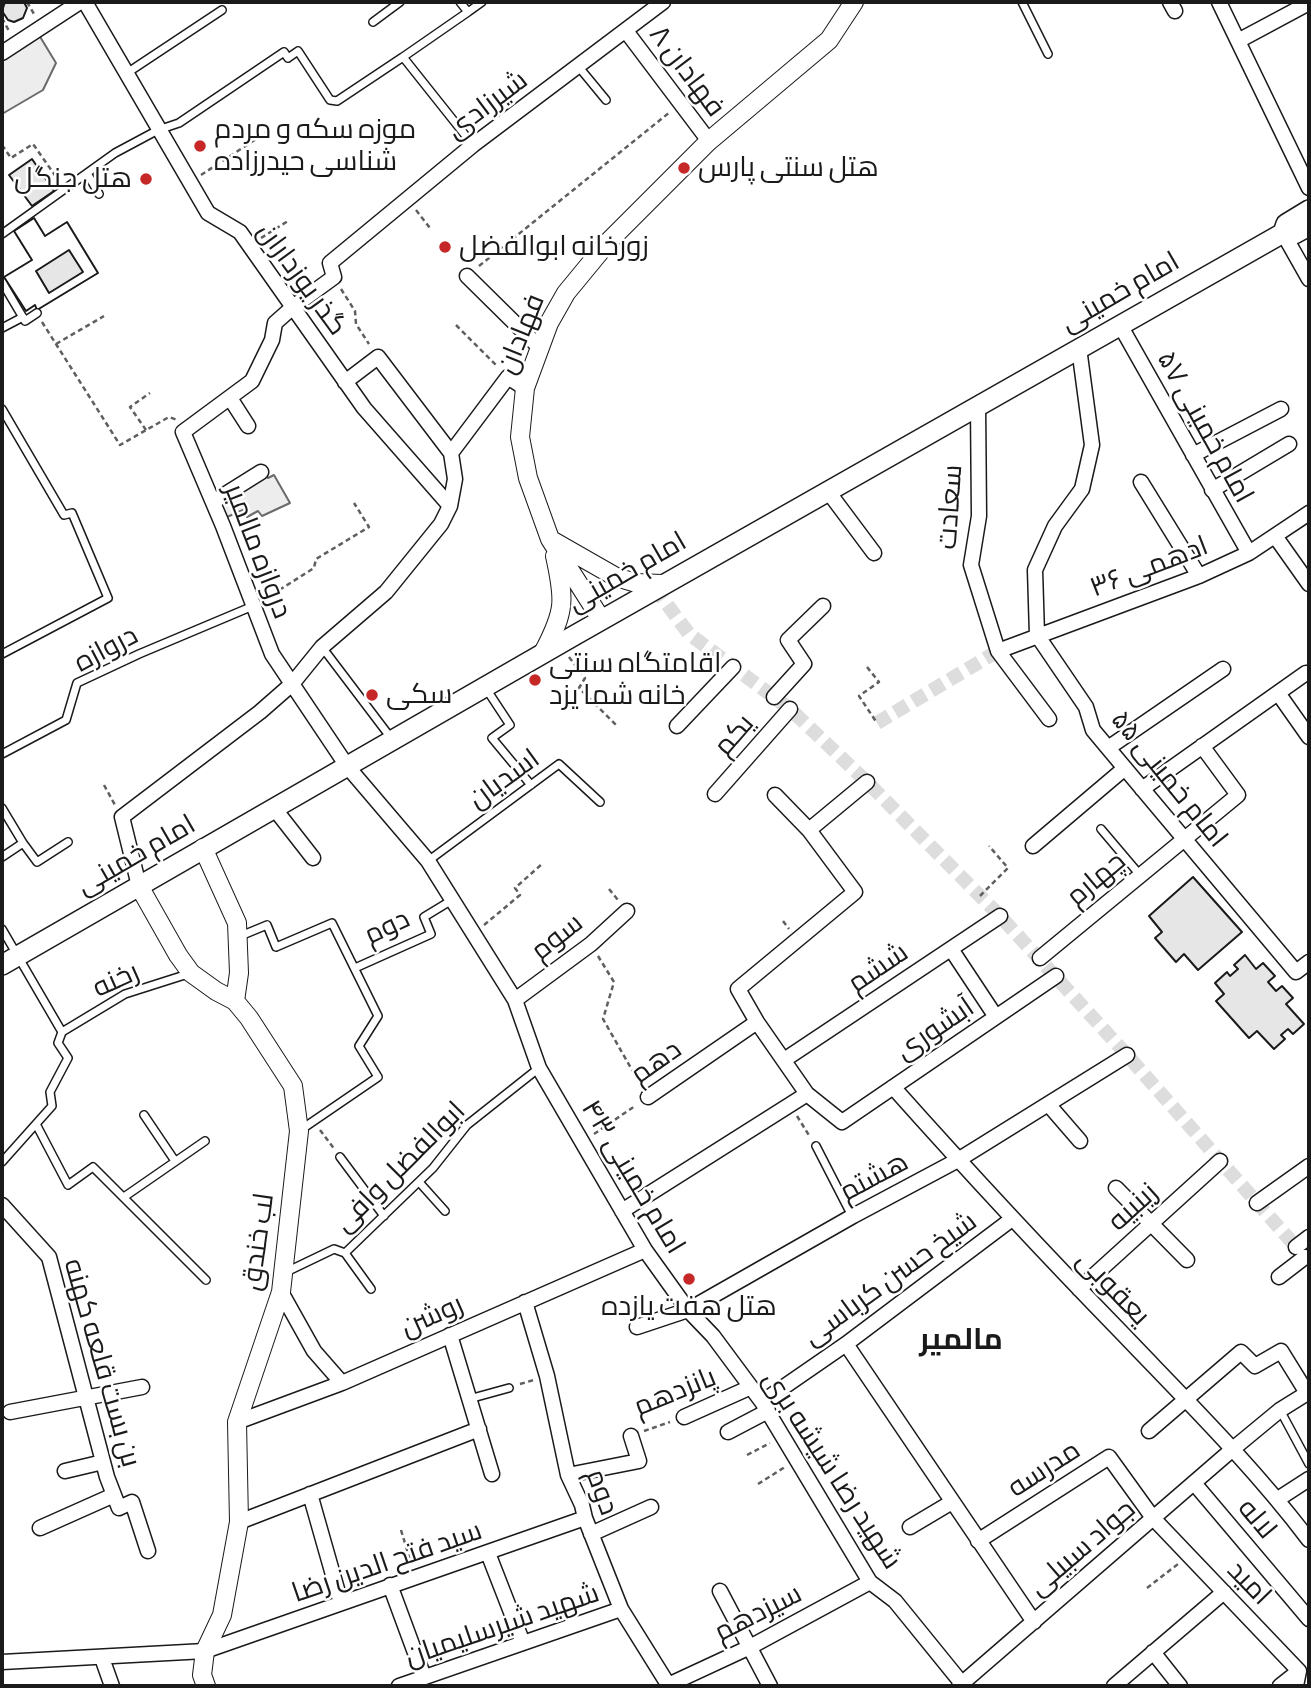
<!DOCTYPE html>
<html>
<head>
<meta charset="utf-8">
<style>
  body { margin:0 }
  #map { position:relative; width:1311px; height:1688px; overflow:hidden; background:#fff; font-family:"Alegreya Sans",sans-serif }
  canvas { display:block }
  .frame { position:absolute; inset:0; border:4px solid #1a1a1a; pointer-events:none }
</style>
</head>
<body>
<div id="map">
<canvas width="1311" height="1688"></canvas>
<div class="frame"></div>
</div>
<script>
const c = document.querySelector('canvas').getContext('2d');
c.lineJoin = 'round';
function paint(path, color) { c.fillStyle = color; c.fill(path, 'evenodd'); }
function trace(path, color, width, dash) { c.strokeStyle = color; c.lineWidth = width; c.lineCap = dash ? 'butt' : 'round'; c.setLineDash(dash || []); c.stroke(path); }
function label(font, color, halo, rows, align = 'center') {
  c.font = font + ' "Alegreya Sans",Cairo,sans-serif'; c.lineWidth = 5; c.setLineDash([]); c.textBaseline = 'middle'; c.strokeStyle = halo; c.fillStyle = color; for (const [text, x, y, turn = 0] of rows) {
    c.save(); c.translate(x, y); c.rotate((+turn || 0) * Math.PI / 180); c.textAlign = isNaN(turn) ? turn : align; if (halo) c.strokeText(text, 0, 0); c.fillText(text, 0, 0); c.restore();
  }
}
const built = new Path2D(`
  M39,35L56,63L43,90L2,114V59Z
  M263,474L268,478L274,475L290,503L262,516L258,511L247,517L243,510L227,517L220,501Z`);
paint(built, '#ededed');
trace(built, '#6a6a6a', 2);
const building = new Path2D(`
  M5,2H24L27,8L23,18L14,22L8,20L2,11Z
  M32,159L54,191L32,206L9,175Z
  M34,218L45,236L67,222L98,273L37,310L35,305L26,311L4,277L32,260L14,231ZM69,250L83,272L49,293L36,271Z
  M34,218L45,236L67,222L98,273L37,310L35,305L26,311L4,277L32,260L14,231Z
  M1193,877L1242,932L1198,970L1184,954L1176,962L1155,938L1162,932L1149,916Z
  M1245,955L1256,969L1263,963L1275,976L1268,982L1276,991L1282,986L1293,998L1286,1004L1304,1024L1293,1034L1288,1029L1281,1035L1285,1039L1274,1049L1257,1031L1249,1038L1216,1001L1224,994L1215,983L1227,972L1230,976L1238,969L1234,965Z`);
paint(building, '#e6e6e6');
trace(building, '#1a1a1a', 2);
trace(new Path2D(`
  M655,588L689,634L790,709L867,782L1000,916L1127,1055L1304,1256
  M877,723L998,651`), '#ddd', 14, [14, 7]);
const service = new Path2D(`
  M460,2L468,12L482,2
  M1022,2L1048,54
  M468,12L403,57L473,145
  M373,22L400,2
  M578,66L606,100
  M127,73L222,10
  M87,173L99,194
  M2,234L115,153L158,130L179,123L284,52L288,58L298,51L330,100L337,101L403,57
  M2,282L25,321L37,313
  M2,328L23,317
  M2,409L64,515L72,513L108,598L2,654
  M322,647L391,738
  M485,687L510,725L492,738L531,785
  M2,754L66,720L77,683L139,654L253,606
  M2,808L23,843L2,857
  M1101,829L1140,875
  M23,843L37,862L68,842
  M428,861L559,764L600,802
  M2,929L62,1032L58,1043L68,1058L50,1092L52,1106L2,1162
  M238,937L267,925L276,947L332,923L378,1016L359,1046L378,1077L299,1131
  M355,968L431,934L424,917L452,900
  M62,1032L125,994L191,973
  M144,1115L175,1161
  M36,1124L68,1185L93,1167L206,1280
  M816,1146L852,1216
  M340,1157L384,1216
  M419,1182L445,1211
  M124,1197L205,1141
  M345,1253L371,1289
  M284,1273L334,1249L345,1253L433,1168L467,1125L539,1068
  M469,1399L509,1388
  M1280,1410L1309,1464`);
const minor = new Path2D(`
  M85,2L208,213L240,232L364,408L450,506
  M663,2L473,145L330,263L334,277L293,307L275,323L272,340L252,381L183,432L223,526L272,654L347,766L428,861L515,1000L539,1068L645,1250L688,1310L713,1336L762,1402L870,1582L895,1601L964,1686
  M1170,2L1175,11
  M1219,2L1309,188
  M626,31L709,141
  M1238,41L1309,3
  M2,53L80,2
  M1283,233L1309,279
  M467,276L540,348
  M1120,325L1249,553
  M1079,348L1092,445L1082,489L1055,526L1035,570L1037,635L1086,707L1093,730L1108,748L1296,972L1309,962
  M345,382L378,357L451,453
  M230,398L248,426
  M978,405L979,516L971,565L998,651L1049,719
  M1193,455L1281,409
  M1141,482L1199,576
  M827,490L874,553
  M1212,490L1289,444
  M213,502L261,472
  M1275,536L1309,584
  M998,651L1199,576L1249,553L1309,513
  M1278,693L1309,737
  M774,697L804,664L788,640L823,606
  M677,726L733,667
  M1108,748L1223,669
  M1142,789L1306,673
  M715,794L790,709
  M775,795L809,830L855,892L738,989L757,1022L807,1094L842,1122L1056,976
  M274,808L313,858
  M809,830L867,782
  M1033,846L1125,768
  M139,886L122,817L260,712L292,684L322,647L386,592L441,524L450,506L455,479L451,453L508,377L525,388
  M951,949L996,1017
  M1040,958L1238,795L1202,746
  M515,1000L591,944L627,911
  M784,1060L1000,916
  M893,1087C967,1170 1043,1252 1121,1332C1186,1400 1252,1465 1309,1540
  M648,1097L757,1022
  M1048,1104L1080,1141
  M1116,1188L1187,1260
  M1257,1203L1309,1166
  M2,1205L49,1257L107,1477L119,1508L132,1502L148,1551
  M622,1211L807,1094
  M1296,1247L1309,1237
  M1279,1277L1305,1257
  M1079,1289L1220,1161
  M281,1292L314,1351L342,1383
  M525,1302L547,1376L568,1475L582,1505L585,1518L621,1609L669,1686
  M637,1327L688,1310L853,1216L958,1160L1127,1055
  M450,1335L492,1474
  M846,1344L1034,1622
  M762,1402L846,1344L1012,1219
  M10,1412L142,1387
  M684,1417L751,1387
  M237,1422L342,1383L645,1250
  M1149,1431L1241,1352L1255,1366L1281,1351L1307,1393
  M728,1432L768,1411
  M65,1471L103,1462
  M568,1475L639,1461L631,1436
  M1194,1483L1309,1619
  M310,1494L341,1603
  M1278,1499L1309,1479
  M239,1522L479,1429
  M910,1527L952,1502
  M40,1528L114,1495
  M591,1534L651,1507
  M978,1541L1109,1457L1153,1518L1299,1671L1296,1686
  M488,1553L523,1643
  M390,1585L424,1677
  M720,1591L770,1686
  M1153,1652L1180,1686
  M102,1658L112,1686
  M2,1662L205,1651L585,1518
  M399,1686L621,1609
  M666,1686L750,1647L870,1582
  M959,1686L1234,1448L1280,1410L1309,1392
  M1114,1686L1224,1592
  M1280,1686L1299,1671`);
const tertiary = new Path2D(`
  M553,541L616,577L636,583L662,584
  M601,619L550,539L528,478L520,437L525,388L549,323L566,293L608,242L709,141L829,40L854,2
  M544,651C565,611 565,601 555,556
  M203,848L237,923L239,973L235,1001
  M139,886L178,955L191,973L216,991L235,1001L249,1018L293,1086L299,1131L281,1292L237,1422L239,1522L222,1615L205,1651L202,1675L206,1686`);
const secondary = new Path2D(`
  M1283,233L1286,224L1309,210
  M2,965C428,719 854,474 1283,233L1294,234L1309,226`);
trace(service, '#1a1a1a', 10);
trace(minor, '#1a1a1a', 17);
trace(tertiary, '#1a1a1a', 20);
trace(secondary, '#1a1a1a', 22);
trace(new Path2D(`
  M27,2L34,14
  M2,18L9,31
  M2,145L11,158L33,144L59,181
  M201,175L270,130
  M416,210L430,228
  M261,238L288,221
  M479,266L670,112
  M341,289L355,311L356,324L369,344
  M42,322L120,445L169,417L177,420
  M456,325L498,367
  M56,344L104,316
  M146,430L130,407L150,393
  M265,599L314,568L316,559L369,527L354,503
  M569,657L585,678L579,688L616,725
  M867,667L879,682L859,696L877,723
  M104,785L115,805
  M609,889L618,900
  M980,896L1008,868L989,846
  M783,921L789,929
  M484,925L520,895L515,888L542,864
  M598,956L614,982L603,1019L640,1084
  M797,1116L810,1137
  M320,1130L335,1150
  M594,1134L635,1106
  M520,1384L534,1380
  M644,1431L670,1422
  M747,1455L770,1443
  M758,1484L785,1467
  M401,1530L411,1563
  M1147,1588L1178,1564`), '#5f5f5f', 2.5, [5, 3.5]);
trace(service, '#fff', 7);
trace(minor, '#fff', 14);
trace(tertiary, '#fff', 18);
trace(secondary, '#fff', 19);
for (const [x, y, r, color] of [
  [200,146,7,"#c62828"],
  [684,168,7,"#c62828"],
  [146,179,7,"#c62828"],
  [445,247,7,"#c62828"],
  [535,680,7,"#c62828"],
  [372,695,7,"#c62828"],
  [689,1279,7,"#c62828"]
]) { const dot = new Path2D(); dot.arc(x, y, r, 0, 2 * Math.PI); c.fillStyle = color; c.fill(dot); trace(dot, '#fff', 2.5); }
label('28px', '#1a1a1a', '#fff', [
  ["فهادان ۸",687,71,53],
  ["شیرزادی",487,105,-37],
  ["گذر يوزداران",302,279,54],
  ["امام خمینی",1120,292,-30],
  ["فهادان",521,334,-68],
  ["امام خمینی ۵۷",1205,427,61],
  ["سعادت",950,507,-86],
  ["دروازه مالمیر",258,551,69],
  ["ادهمی ۳۶",1149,567,-21],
  ["امام خمینی",627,572,-30],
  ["دروازه",106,649,-28],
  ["یکم",734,735,-49],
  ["اسدیان",504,779,-36],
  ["امام خمینی ۵۵",1169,779,51],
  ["امام خمینی",136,855,-30],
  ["چهارم",1096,879,-40],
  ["دوم",387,927,-25],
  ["سوم",557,937,-38],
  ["ششم",878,968,-34],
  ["رخنه",116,980,-24],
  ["آبشوری",935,1029,-34],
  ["دهم",656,1062,-35],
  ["ابوالفضل وافی",400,1167,-45],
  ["امام خمینی ۴۳",633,1177,59],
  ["هشتم",874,1177,-28],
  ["زینبیه",1133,1207,-42],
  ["لب خندق",258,1242,-82],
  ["شیخ حسن کرباسی",890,1279,-36],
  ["یعقوبی",1113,1288,46],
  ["روشن",432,1316,-24],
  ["بن بست قلعه کهنه",102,1363,74],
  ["پانزدهم",675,1392,-22],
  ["مدرسه",1044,1469,-33],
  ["شهید رضا شیشه بری",832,1470,57],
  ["دوم",602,1492,70],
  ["لاله",1257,1519,50],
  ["جواد سبیلی",1082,1548,-41],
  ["سید فتح الدین رضا",387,1562,-19],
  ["امید",1249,1583,46],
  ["سیزدهم",758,1613,-27],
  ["شهید شیرسلیمیان",502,1625,-19]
]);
label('28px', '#1a1a1a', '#fff', [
  ["موزه سکه و مردم",214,130],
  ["شناسی حیدرزاده",214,162],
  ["هتل سنتی پارس",698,168],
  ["هتل جنگل",132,179,"right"],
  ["زورخانه ابوالفضل",459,247],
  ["اقامتگاه سنتی",549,664],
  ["خانه شما یزد",549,696],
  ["سکی",386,695],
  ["هتل هفت یازده",689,1307,"center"]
], 'left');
label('bold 30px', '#1a1a1a', '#fff', [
  ["مالمیر",961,1340]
]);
</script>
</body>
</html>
